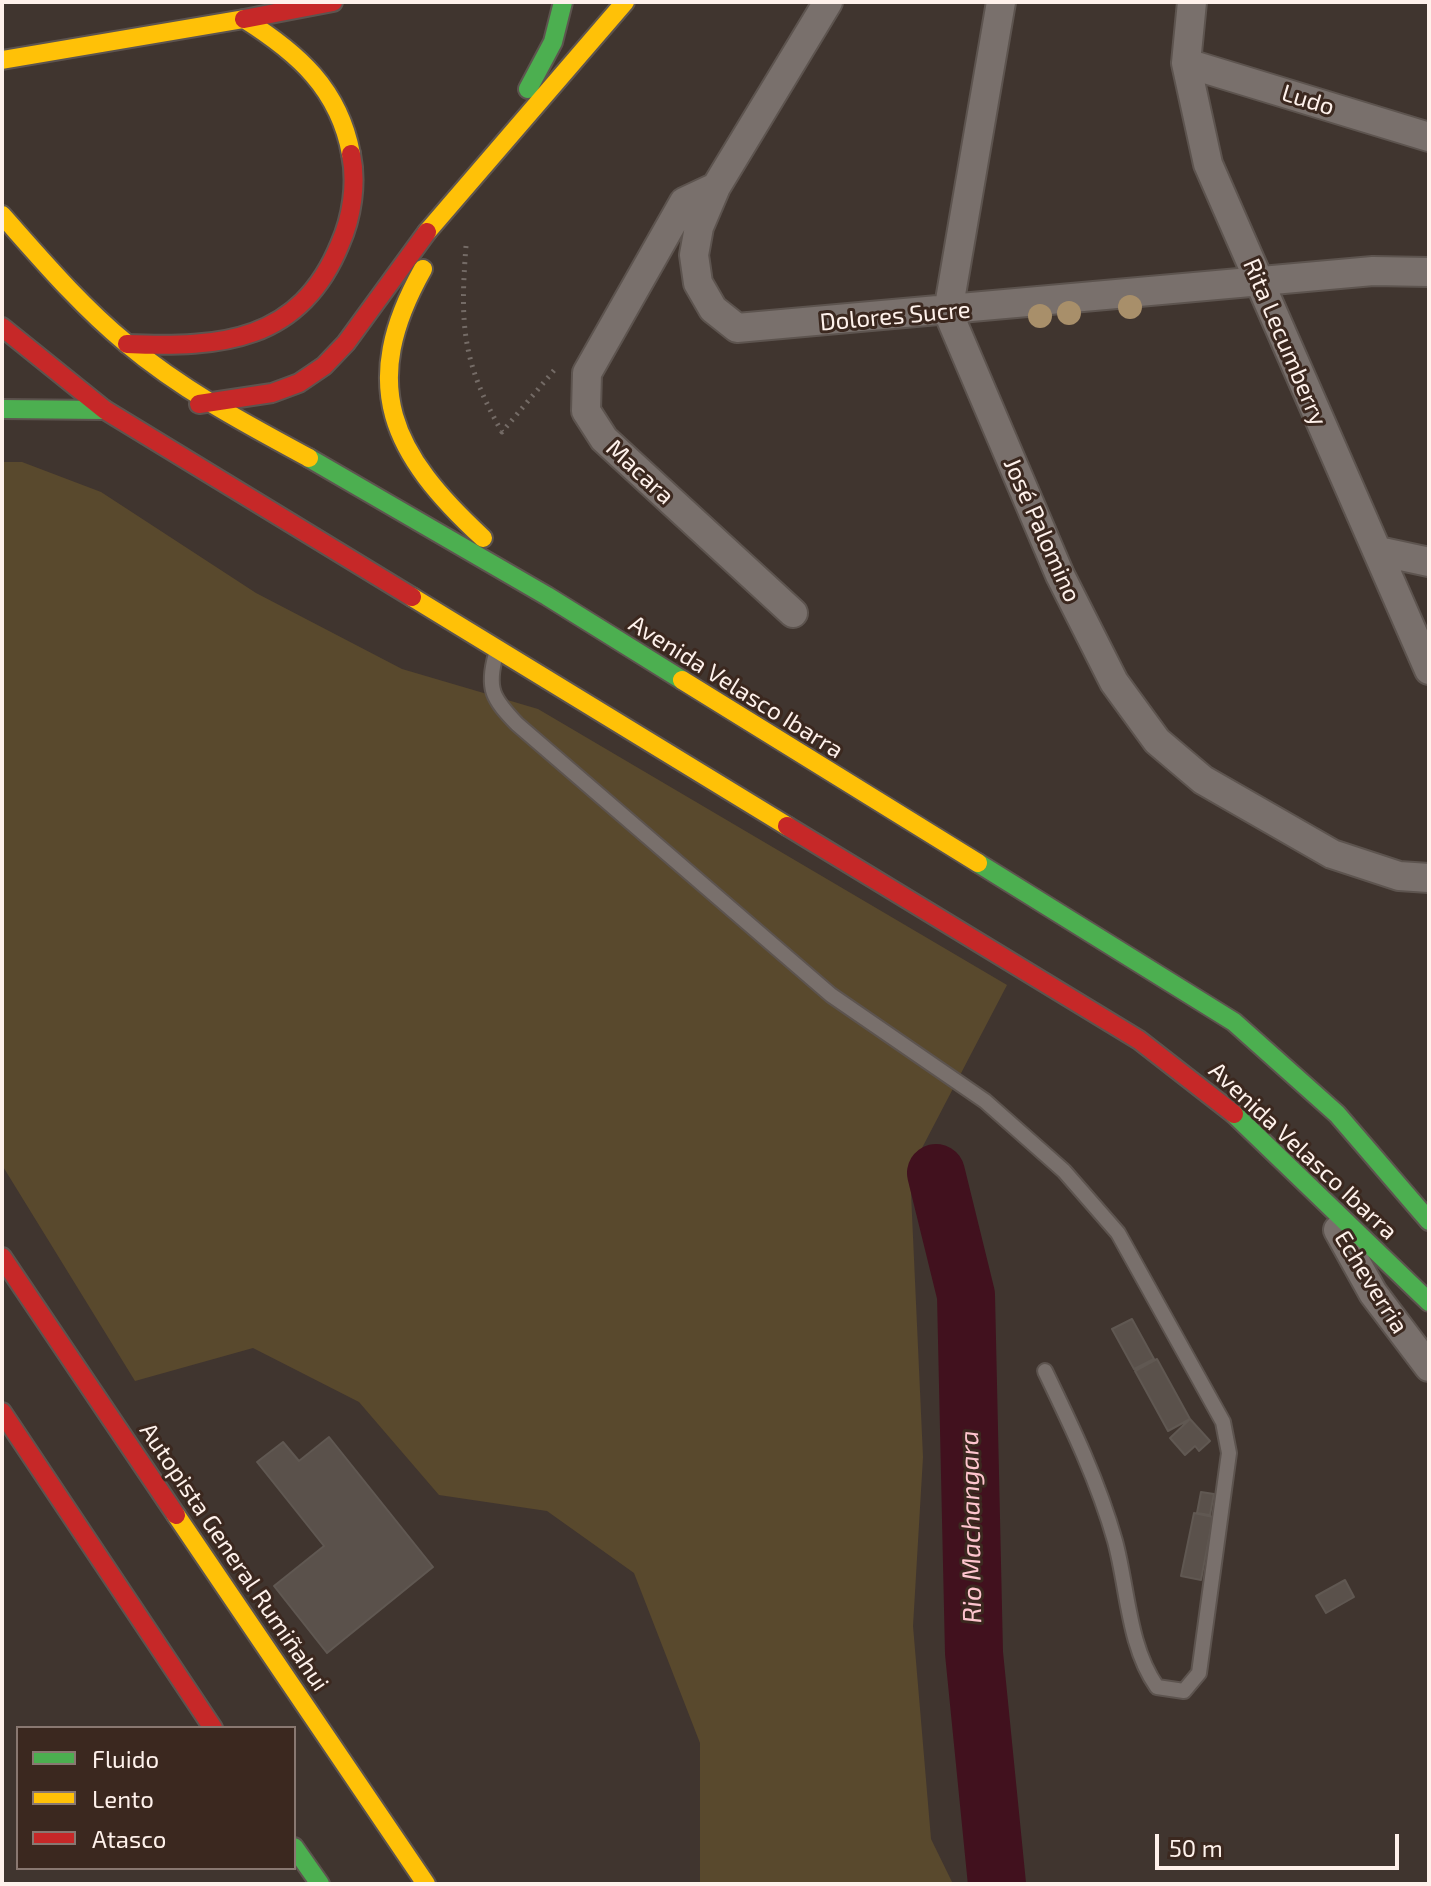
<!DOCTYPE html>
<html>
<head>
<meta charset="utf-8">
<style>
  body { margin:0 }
  #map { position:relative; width:1431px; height:1886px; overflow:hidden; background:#40352f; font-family:"Exo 2",sans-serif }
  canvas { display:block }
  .frame { position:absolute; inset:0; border:4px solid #fef1eb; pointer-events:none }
  .legend { position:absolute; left:16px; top:1726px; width:280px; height:144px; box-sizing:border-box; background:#3b281f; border:2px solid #897871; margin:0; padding:10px 14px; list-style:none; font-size:24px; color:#fef1eb }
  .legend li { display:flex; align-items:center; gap:16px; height:40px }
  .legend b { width:40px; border:2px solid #897871 }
  .scale { position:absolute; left:1155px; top:1834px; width:244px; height:36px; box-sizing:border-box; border:4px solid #fef1eb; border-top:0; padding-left:10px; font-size:24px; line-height:28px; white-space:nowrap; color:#fef1eb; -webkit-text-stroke:6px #3b281f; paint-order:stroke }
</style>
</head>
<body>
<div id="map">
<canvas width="1431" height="1886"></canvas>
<div class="frame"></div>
<ul class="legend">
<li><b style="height:10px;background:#4caf50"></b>Fluido</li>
<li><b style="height:10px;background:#ffc107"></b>Lento</li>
<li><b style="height:10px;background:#c62828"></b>Atasco</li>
</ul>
<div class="scale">50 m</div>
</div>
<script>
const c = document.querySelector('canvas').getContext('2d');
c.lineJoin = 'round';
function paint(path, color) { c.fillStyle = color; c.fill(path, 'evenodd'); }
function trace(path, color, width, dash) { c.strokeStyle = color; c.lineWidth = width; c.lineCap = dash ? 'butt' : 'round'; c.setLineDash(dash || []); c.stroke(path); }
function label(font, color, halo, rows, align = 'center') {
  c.font = font + ' "Exo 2",sans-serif'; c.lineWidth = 6; c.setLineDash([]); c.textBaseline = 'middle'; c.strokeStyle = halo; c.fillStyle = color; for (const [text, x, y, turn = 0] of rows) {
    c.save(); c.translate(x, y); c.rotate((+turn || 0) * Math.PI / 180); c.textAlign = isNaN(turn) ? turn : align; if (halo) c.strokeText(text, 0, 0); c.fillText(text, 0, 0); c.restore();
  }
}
paint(new Path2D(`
  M2,462H22L101,492L256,593L402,669L538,709L1007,985L910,1171L923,1457L913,1626L931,1839L953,1884H700V1743L634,1573L547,1511L439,1495L359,1402L253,1348L135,1381L2,1165Z`), '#59492d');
trace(new Path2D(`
  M936,1173L966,1295L974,1653L997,1884`), '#41111e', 58);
const building = new Path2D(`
  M1132,1319L1154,1359L1134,1369L1112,1329Z
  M1157,1359L1190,1419L1168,1431L1135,1371Z
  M1190,1419L1210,1441L1199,1451L1195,1446L1185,1455L1170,1438Z
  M329,1437L433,1567L327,1653L274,1586L324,1546L257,1462L283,1442L299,1461Z
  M1201,1492L1214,1494L1210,1515L1197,1513Z
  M1194,1513L1213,1517L1201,1580L1181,1576Z
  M1345,1580L1354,1597L1326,1613L1316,1596Z`);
paint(building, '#5a514b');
trace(building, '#605852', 2);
const lane = new Path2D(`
  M496,654C486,689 493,699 517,724L831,995L985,1101L1064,1171L1118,1233L1223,1422L1229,1453L1199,1673L1184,1691L1157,1687C1128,1646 1128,1589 1115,1541C1098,1481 1072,1427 1045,1371`);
const street = new Path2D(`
  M828,2L716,187L699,227L694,255L698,283L713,309L737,328L1373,271L1429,272
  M1001,2L948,312L1060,575L1114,682L1157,741L1203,780L1332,854L1399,876L1429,878
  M1192,2L1186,63L1208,164L1429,670
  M1186,63L1429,137
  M716,187L684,202L587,373L586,411L604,439L793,613
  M1378,551L1429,562
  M1338,1230L1373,1293L1429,1367`);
const fast = new Path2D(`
  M528,89L553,42L563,2
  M2,409L105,410
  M309,458L547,596L682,680
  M978,863L1234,1022L1337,1114L1429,1221
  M1234,1114L1429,1302
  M294,1847L320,1884`);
const slow = new Path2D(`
  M2,60L244,19C298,53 339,89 351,154
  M2,215C42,260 80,305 126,343C182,390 246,424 309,458
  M427,232L625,2
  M423,269C357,386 392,454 483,538
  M412,597L787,826
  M682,680L978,863
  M176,1515L426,1884`);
const jam = new Path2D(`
  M244,19L333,2
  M2,327L105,410L412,597
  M127,344C221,348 300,342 340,244C352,217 357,183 351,154
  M199,404L272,393L299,383L324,366L346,343L427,232
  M787,826L1139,1040L1234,1114
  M2,1257L176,1515
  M2,1412L213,1728`);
trace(lane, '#5d544f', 18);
trace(street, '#5d544f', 32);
trace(fast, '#5d544f', 22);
trace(slow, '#5d544f', 22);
trace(jam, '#5d544f', 22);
trace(new Path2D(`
  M466,246C460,325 462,362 502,432L556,368`), '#746b66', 5, [2, 6]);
trace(lane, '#79706c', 14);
trace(street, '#79706c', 28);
trace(fast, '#4caf50', 18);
trace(slow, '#ffc107', 18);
trace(jam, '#c62828', 18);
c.fillStyle = '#a88f6a';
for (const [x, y] of [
  [1130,307],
  [1069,313],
  [1040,316]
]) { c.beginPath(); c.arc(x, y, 12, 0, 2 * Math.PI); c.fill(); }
label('24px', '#fef1eb', '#3b281f', [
  ["Ludo",1308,100,17],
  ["Dolores Sucre",895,316,-5],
  ["Rita Lecumberry",1285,342,67],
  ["Macara",640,472,43],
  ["José Palomino",1042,530,66],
  ["Avenida Velasco Ibarra",736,687,32],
  ["Avenida Velasco Ibarra",1303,1151,43],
  ["Echeverria",1371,1282,58],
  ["Autopista General Rumiñahui",234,1557,56]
]);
label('italic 26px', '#fec5ce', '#3b281f', [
  ["Rio Machangara",971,1527,-91]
]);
</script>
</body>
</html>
